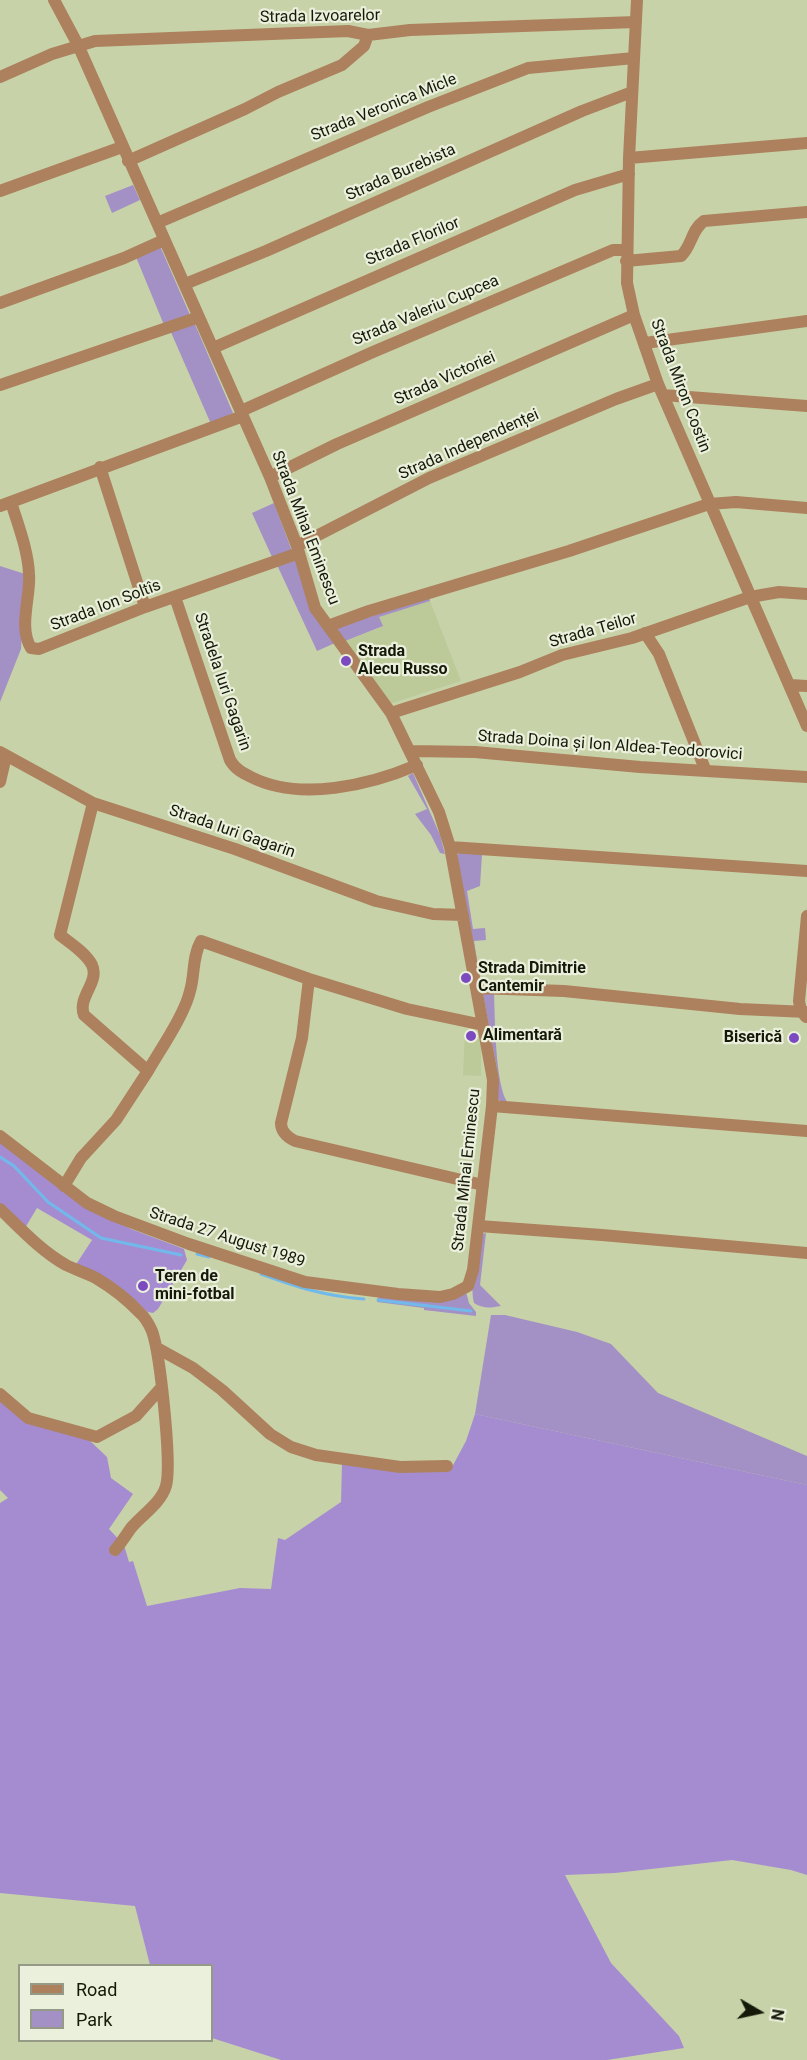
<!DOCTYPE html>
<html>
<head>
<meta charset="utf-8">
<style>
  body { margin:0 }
  #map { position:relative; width:807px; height:2060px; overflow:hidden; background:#c7d2a9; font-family:Roboto,sans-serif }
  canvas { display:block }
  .legend { position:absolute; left:18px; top:1964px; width:195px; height:78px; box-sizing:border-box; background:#eaf0db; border:2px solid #959a87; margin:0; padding:8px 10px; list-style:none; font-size:18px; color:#151909 }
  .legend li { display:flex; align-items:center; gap:12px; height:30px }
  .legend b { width:30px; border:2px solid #959a87 }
  .north { position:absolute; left:729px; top:1982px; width:60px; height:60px; -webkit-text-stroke:4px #eaf0db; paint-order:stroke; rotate:99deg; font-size:16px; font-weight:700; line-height:24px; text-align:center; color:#151909 }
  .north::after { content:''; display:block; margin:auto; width:21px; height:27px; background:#151909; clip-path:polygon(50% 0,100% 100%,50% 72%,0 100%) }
</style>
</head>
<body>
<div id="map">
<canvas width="807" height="2060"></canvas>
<ul class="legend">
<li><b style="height:8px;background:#ad815d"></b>Road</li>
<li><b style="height:16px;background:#a390c5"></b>Park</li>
</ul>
<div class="north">N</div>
</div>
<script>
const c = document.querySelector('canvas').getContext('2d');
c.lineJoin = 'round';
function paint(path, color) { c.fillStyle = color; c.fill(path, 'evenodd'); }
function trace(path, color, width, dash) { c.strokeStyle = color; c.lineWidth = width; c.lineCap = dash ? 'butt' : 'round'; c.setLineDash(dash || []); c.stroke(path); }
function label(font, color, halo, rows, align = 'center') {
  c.font = font + ' Roboto,sans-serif'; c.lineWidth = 4.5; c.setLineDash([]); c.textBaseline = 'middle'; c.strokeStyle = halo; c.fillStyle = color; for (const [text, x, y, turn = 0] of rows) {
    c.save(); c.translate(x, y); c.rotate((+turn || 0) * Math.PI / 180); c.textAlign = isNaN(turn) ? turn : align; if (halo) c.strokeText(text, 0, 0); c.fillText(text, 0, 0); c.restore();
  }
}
paint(new Path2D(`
  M430,601L461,681L389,704L345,641L382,627L379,617Z
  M465,1032L476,1034L481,1041V1076L463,1075Z`), '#bcc999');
paint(new Path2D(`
  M133,185L140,200L112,213L105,196Z
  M160,246L190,315L164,325L136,257Z
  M194,322L233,413L211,424L170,330Z
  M274,503L292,551L272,557L252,513Z
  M292,560H297L335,643L317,651L278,567L272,565Z
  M0,566L25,574L21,649L0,702Z
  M429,596L430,601L379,617L383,626L345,641L337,632L338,628Z
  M413,773L440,835L445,854L440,853L431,835L415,814L427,809L408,776Z
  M461,852L482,854L480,886L467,891L473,929L485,928L486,940L474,941L480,979L457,855Z
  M494,992C495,1016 495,1090 509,1104L498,1100L497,1069L483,994Z
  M486,1233L480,1285L501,1306C490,1308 484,1309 474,1303C469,1282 478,1255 483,1234Z
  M466,1292L469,1303L476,1312V1316L424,1310V1308L377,1302L379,1295Z
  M491,1315H505L577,1332L611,1344L658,1393L807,1456V1485L475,1414Z`), '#a390c5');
paint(new Path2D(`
  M0,1141L81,1204L131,1229L184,1249L187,1260L158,1309L153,1313L148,1312L97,1276L75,1266L92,1240L37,1208L25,1228L0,1206Z
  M0,1400L86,1437L107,1457L111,1478L133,1494L109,1529L124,1545L129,1562L133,1561L147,1606L240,1588L271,1589L278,1538L285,1540L341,1502L342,1463L451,1469L466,1441L475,1414L807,1485V1875L791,1870L732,1860L615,1873L565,1875L611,1963L679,2036L684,2048L607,2060H281L212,2038V1966L150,1965L135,1906L0,1893V1503L8,1498L0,1490Z`), '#a58cd1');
trace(new Path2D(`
  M0,1157L14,1166L48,1202L101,1238L181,1255
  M197,1254L209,1257
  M261,1274C297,1287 324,1296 364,1299
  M378,1300L471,1311`), '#71b9eb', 3);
trace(new Path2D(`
  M637,0L629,158L627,283L634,315L658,384L807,726
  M0,77L52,54L95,41L348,31L368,35L410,30L636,22
  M629,158L807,143
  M128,161L245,109L278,92L342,65L364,46L368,35
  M0,191L122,147
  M157,223L428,107L528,68L634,58
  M626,261L681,256C692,246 691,230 704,221L807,212
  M185,284L266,251L582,111L632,92
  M0,303L124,258L164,240
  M645,343L807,321
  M213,348L575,190L629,174
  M0,385L199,317
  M663,395L807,406
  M241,411L373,352L613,250H627
  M100,467L145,607
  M270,477L337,444L634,315
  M11,502C18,525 28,550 29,574C31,596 18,627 31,648L39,649L145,607L299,553
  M0,506L243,416
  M297,546L429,478L616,399L658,384
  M175,597L230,760C235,769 243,773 251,777C300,802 370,785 417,765
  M328,626L369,611L569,551L709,504L736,502L807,508
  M645,633L659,654L705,769
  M790,685L807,686
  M391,713L520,672L562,655L632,638L750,597L779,592L807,594
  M411,751L475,752L640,767L807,777
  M0,752L93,803L235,849L376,901L433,914L463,915
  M0,782L6,756
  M450,847L807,871
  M309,979L302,1038L281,1123C281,1132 287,1137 295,1141L483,1185
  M476,988L564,991L740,1009L807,1012
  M806,1017L801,1011L799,1001L807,916
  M148,1071C160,1050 185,1014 190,991C195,974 192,957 201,941L309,979L407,1009L483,1025
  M492,1106L807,1131
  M0,1136L87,1203L114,1216L189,1244L305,1282L398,1294L440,1297L453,1294L468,1286L473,1270L492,1106L493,1080L450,847L439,812L391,713L315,608L297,546L270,477L78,45L54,0
  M64,1186L81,1158L116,1120L148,1071L84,1015C77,997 100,982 92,965C86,953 70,943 60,935L93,803
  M0,1209C21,1229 41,1251 66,1265C76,1270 87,1273 96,1278C111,1287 127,1299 139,1312C145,1317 149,1324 152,1331C160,1353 172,1464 166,1486C161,1503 142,1515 131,1528C126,1535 121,1543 115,1550
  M479,1226L602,1235L807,1253
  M157,1348L193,1368L222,1390L270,1434L291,1447L316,1455L400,1467L447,1466
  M0,1394L28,1418L97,1437L136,1416L161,1388`), '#ad815d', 12);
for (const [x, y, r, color] of [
  [346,661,6,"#7d49c0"],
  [466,978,6,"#7d49c0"],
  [471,1036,6,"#7d49c0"],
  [794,1038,6,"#7d49c0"],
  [143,1286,6,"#7d49c0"]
]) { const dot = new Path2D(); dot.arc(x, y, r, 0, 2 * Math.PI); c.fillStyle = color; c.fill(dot); trace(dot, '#eaf0db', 2); }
label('16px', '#151909', '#eaf0db', [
  ["Strada Izvoarelor",320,17,-1],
  ["Strada Veronica Micle",384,108,-22],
  ["Strada Burebista",401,173,-24],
  ["Strada Florilor",413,242,-23],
  ["Strada Valeriu Cupcea",426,311,-23],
  ["Strada Victoriei",445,379,-24],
  ["Strada Miron Costin",680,386,69],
  ["Strada Independenței",469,445,-24],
  ["Strada Mihai Eminescu",305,528,69],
  ["Strada Ion Soltîs",106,606,-21],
  ["Strada Teilor",593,631,-16],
  ["Stradela Iuri Gagarin",222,682,71],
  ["Strada Doina și Ion Aldea-Teodorovici",610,746,4],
  ["Strada Iuri Gagarin",232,832,19],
  ["Strada Mihai Eminescu",467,1170,-84],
  ["Strada 27 August 1989",227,1238,18]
]);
label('bold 16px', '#151909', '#eaf0db', [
  ["Strada",358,652],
  ["Alecu Russo",358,670],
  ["Strada Dimitrie",478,969],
  ["Cantemir",478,987],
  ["Alimentară",483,1036],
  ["Biserică",782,1038,"right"],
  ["Teren de",155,1277],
  ["mini-fotbal",155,1295]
], 'left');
</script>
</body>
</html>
